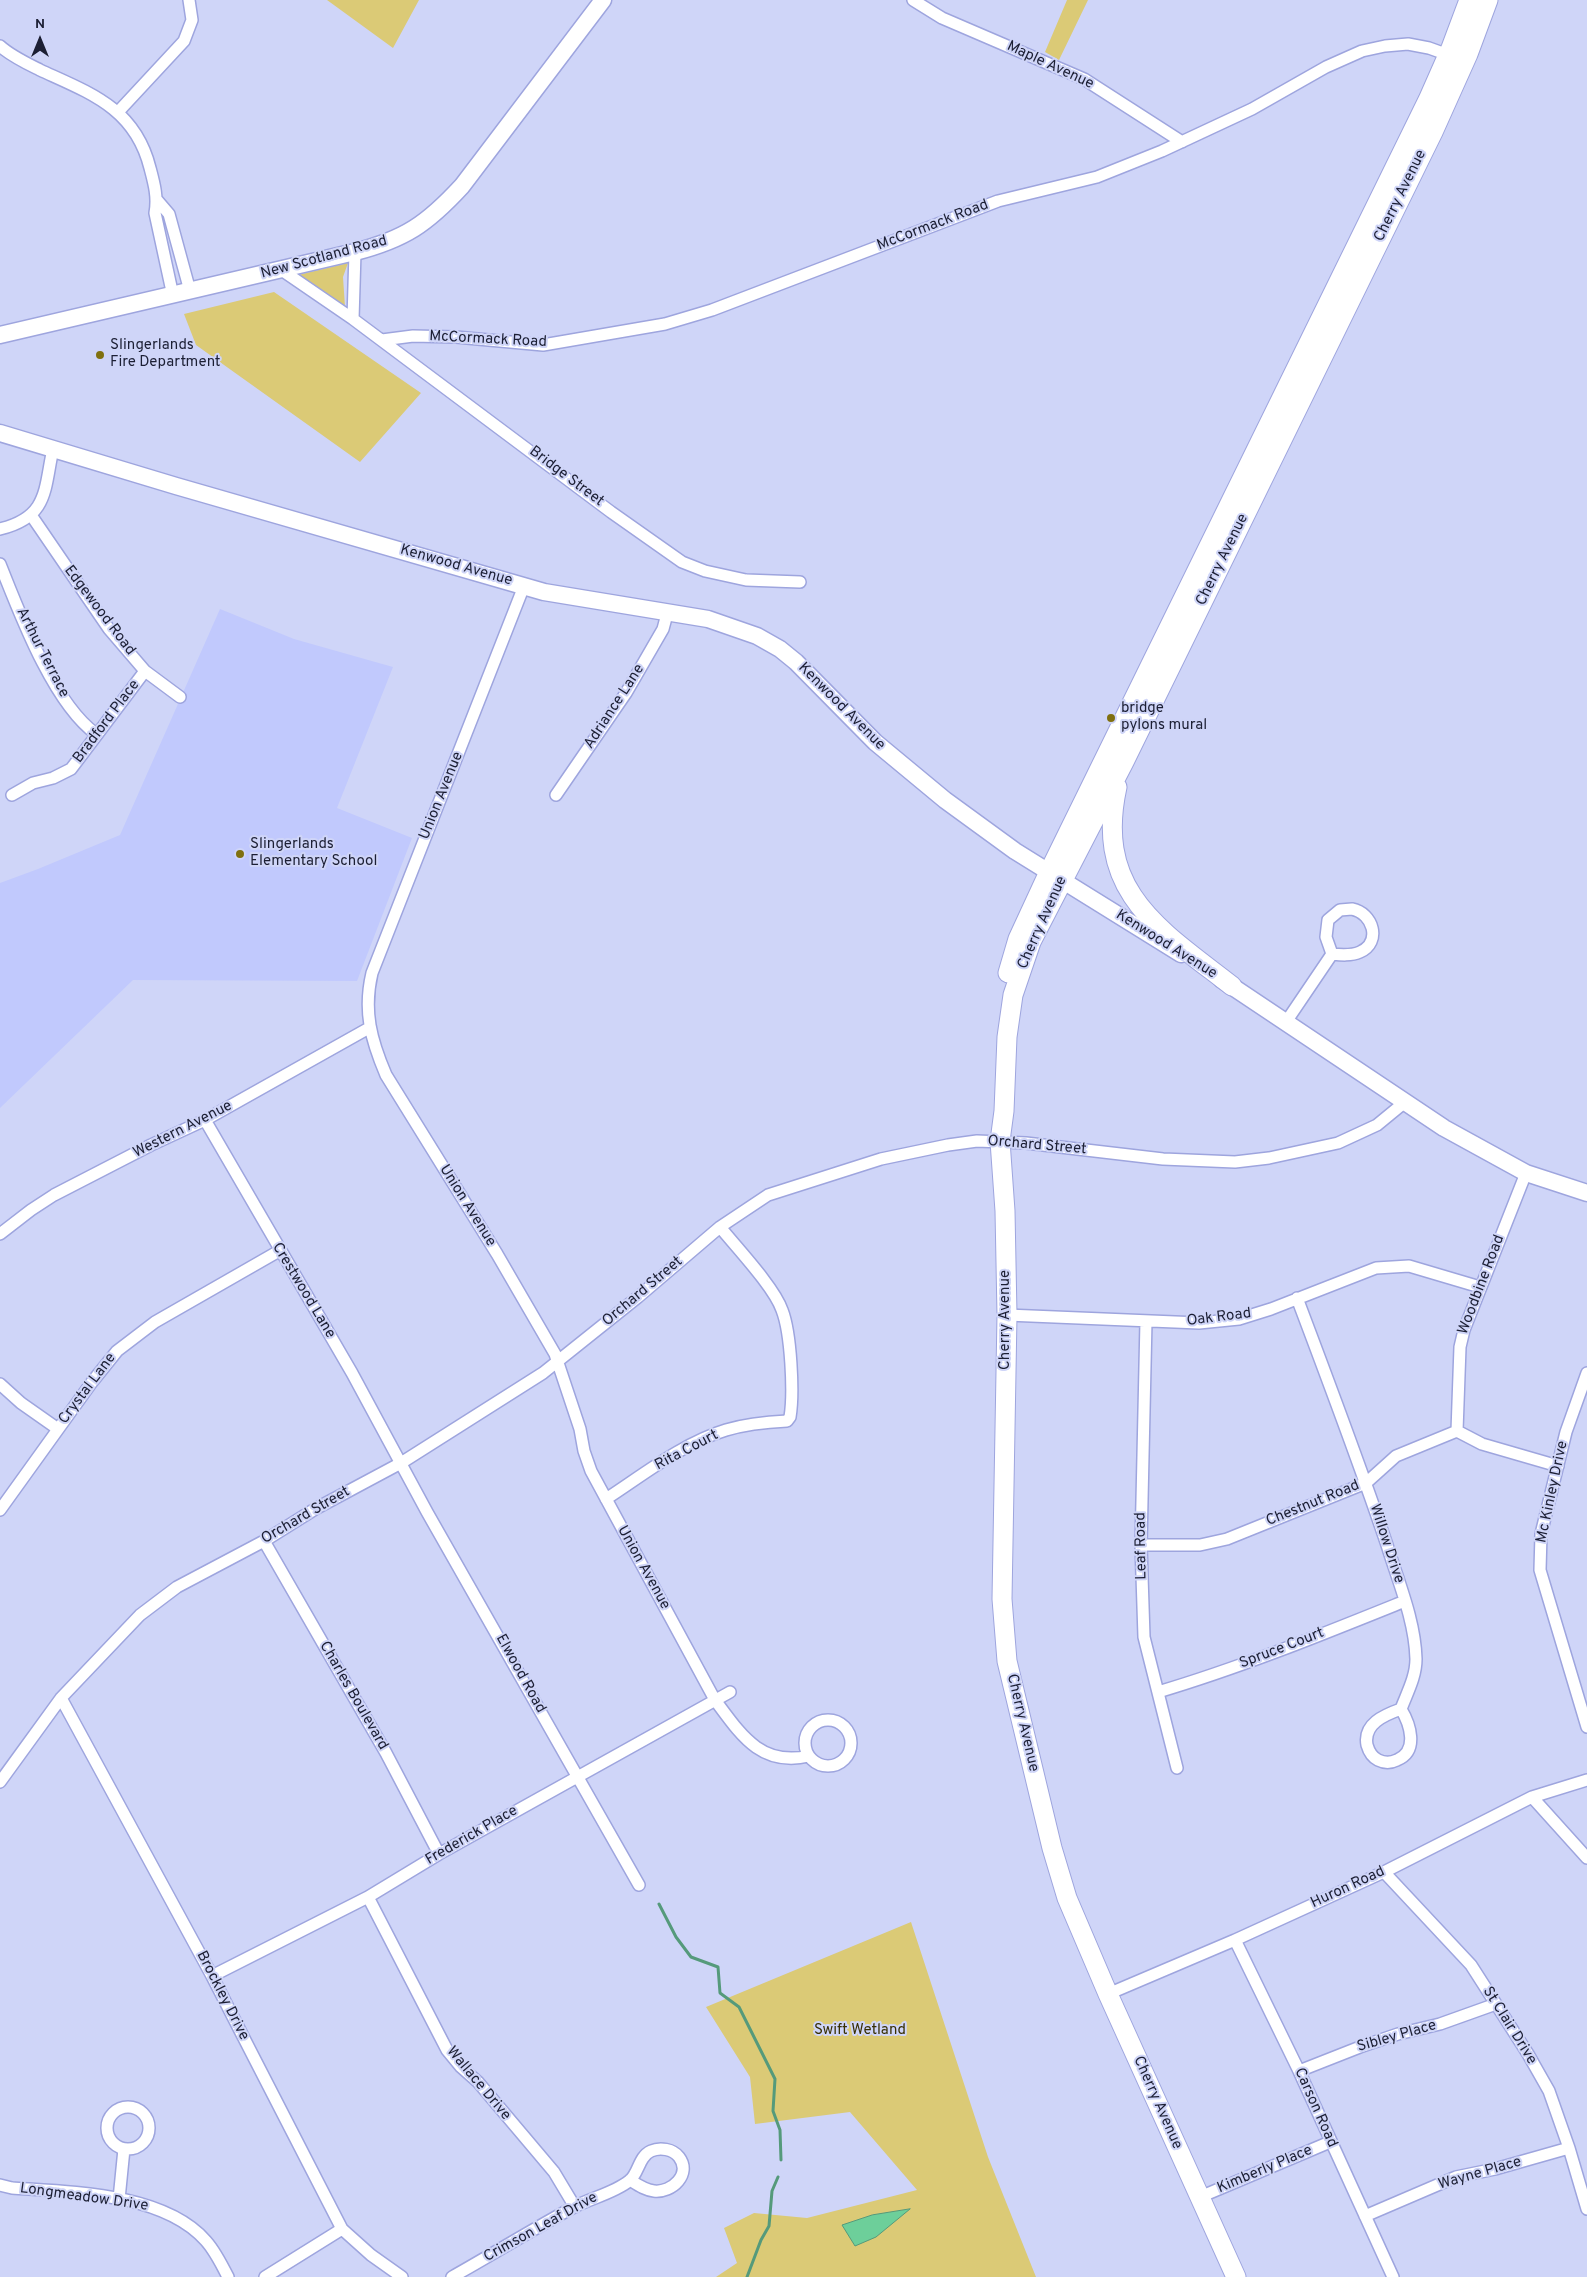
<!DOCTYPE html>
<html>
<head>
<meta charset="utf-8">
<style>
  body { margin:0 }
  #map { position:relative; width:1587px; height:2277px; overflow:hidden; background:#cfd5f8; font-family:Overpass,sans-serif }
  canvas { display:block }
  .north { position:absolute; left:15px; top:15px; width:50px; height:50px; -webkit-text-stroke:4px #cfd5f8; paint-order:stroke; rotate:0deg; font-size:14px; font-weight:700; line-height:20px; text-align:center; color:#1c1f34 }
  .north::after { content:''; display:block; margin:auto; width:18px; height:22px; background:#1c1f34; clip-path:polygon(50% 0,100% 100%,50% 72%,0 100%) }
</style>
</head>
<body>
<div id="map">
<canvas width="1587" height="2277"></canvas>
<div class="north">N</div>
</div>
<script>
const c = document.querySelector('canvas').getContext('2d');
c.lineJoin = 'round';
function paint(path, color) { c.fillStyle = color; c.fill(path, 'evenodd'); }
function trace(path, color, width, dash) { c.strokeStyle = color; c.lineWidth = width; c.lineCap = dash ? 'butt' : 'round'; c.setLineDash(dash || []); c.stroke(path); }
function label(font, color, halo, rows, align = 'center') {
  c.font = font + ' Overpass,sans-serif'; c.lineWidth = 4; c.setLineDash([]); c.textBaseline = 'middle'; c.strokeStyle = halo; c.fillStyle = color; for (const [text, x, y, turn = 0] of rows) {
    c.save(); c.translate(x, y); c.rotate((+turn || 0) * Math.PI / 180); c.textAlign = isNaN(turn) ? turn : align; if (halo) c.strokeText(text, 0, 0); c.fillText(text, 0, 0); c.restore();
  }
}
paint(new Path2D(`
  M220,609L294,639L393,667L337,808L412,838L357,981L133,980L0,1108V883L38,869L120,835Z`), '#c1c9fd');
paint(new Path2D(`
  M327,0H419L393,48Z
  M1067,0H1088L1059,60L1045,52Z
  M348,263L343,277L345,307L298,275Z
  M274,292L421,393L360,462L196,345L184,314Z
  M911,1922L988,2157L1036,2277H716L737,2263L724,2228L754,2213L807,2218L917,2190L850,2112L755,2124L750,2077L706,2007Z`), '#dbca76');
const water = new Path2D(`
  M910,2209L876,2237L855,2246L842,2225L872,2215Z`);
paint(water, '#6dcf9a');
trace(water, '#559a7b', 1);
trace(new Path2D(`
  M659,1904L676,1937L691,1957L718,1967L720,1993L739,2007L775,2079L773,2111L780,2130L781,2160
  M747,2277L761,2240L769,2226L772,2191L778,2177`), '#559a7b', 3);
const street = new Path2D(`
  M913,0L942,18L1084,79L1182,142
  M0,46C11,56 26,63 40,70C90,93 135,108 150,168C154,183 158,197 155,213L173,296
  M118,112L184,41L192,20L189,0
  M157,200L169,214L190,291
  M280,269L353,319L611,512L682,562L705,571L746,580L800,582
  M353,319L355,252
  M382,340L413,336L456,337L543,345L665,324L712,310L998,201L1097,177L1162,151L1252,109L1326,67L1362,51L1385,46L1408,44L1429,48L1454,57
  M31,515L109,629L145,671L180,697
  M0,529C49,517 44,489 53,449
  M0,564C20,614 53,703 96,734
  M524,586L372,973C363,1011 371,1040 386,1075L497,1254L555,1354L580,1429L584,1451L591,1471L715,1700C741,1735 761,1767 809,1756
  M12,795L33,783L53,778L71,769L145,671
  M556,795L626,693L663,629L667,614
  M1352,909C1373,913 1382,942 1360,952C1351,956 1341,955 1332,954L1326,937L1328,920L1340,910Z
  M1286,1022L1332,954
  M205,1120L352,1373L427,1512L639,1885
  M0,1234L31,1210L54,1195L151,1145L205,1120L369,1028
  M1297,1298C1328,1380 1359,1462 1387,1545C1398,1581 1415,1620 1416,1659C1416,1677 1407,1693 1401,1709C1384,1715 1363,1724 1367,1745C1369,1752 1372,1757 1378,1760C1384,1763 1391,1763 1397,1760C1419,1751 1410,1724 1401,1709
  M1007,1315L1199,1323L1239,1319L1271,1309L1376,1268L1409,1266L1480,1287
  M1146,1321L1141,1545L1144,1637L1177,1768
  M1587,1373L1566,1432L1541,1534L1540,1570L1587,1727
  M0,1384L21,1403L58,1429
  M1457,1431L1460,1347L1464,1330L1526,1173
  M606,1499C643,1475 683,1443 726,1430C746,1424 766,1422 787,1421L790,1417C794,1393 791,1333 782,1310C774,1287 737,1248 720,1227
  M0,1510L92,1382L117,1351L155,1322L279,1251
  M264,1541L386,1753L439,1854
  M1141,1545H1200L1227,1539L1366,1483L1396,1456L1457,1431L1482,1444L1558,1466
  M1158,1692C1242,1667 1323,1634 1405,1601
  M61,1698L212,1976L342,2229L371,2255L402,2277
  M805 1743a23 23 0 1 1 46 0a23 23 0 1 1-46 0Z
  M0,1782L61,1698L140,1615L177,1587L264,1541L315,1509L401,1463L543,1373L638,1297L720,1227L768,1195L881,1159L948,1145L977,1141L1026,1143L1163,1159L1235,1162L1269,1158L1338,1143L1377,1125L1405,1102
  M1532,1797L1587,1858
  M1384,1872L1471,1965L1528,2054L1549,2091L1569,2148L1587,2209
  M368,1897L447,2050L461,2067L478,2082L554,2172L575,2207
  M1235,1940L1299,2071L1393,2277
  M212,1976L368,1897L439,1854L730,1692
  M1108,1994L1235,1940L1384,1872L1532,1797L1587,1780
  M1299,2071L1360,2047L1398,2034L1440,2024L1496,2004
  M107 2128a21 21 0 1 1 42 0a21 21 0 1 1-42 0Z
  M0,2185L12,2188C72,2192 164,2193 206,2241C215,2251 222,2265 228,2277
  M1200,2197L1330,2142
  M119,2199L124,2149
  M1365,2216L1456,2177L1495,2169L1569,2148
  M265,2277L342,2229
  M452,2277C493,2254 533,2229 574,2207C591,2198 614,2193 629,2181C639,2174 638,2157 651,2151C660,2147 673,2149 679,2157C692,2174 672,2193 654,2191C645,2190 638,2185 630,2180`);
const secondary = new Path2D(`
  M0,335L355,252C405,239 427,224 462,186L603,0
  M0,433L176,486L544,592L708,619L757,636L780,649L796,662L875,742L945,800L1015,851L1181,954
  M1221,979L1444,1128L1526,1173L1587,1193`);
const primary = new Path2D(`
  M1117,787C1094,892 1159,929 1232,986
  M1008,973L1018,939L1049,872L1428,100L1451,48L1469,0
  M1236,2277L1108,1994L1067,1898L1052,1848L1007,1661L1002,1599L1007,1315L1005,1211L1000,1141L1004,1111L1007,1037L1013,995L1031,942L1124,762L1433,132L1468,54L1488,0`);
trace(street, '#9ea5de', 14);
trace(secondary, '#9ea5de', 19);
trace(primary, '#9ea5de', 21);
trace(street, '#fff', 11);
trace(secondary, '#fff', 16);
trace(primary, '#fff', 19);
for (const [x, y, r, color] of [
  [100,355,5,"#80700f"],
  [1111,718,5,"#80700f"],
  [240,854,5,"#80700f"]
]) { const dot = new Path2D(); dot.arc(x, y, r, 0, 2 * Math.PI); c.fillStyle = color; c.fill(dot); trace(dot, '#cfd5f8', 2); }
label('15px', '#1c1f34', '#cfd5f8', [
  ["Maple Avenue",1050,66,25],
  ["Cherry Avenue",1401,196,-64],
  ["McCormack Road",933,226,-21],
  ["New Scotland Road",324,258,-15],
  ["McCormack Road",488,340,3],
  ["Bridge Street",566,477,37],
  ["Cherry Avenue",1223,560,-64],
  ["Kenwood Avenue",456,566,16],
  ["Edgewood Road",99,611,53],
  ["Arthur Terrace",42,653,63],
  ["Adriance Lane",615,707,-57],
  ["Kenwood Avenue",841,707,45],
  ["Bradford Place",107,722,-53],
  ["Union Avenue",442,796,-68],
  ["Cherry Avenue",1043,923,-66],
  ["Kenwood Avenue",1166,945,32],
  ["Western Avenue",183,1130,-27],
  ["Orchard Street",1037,1146,5],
  ["Union Avenue",467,1206,58],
  ["Woodbine Road",1482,1285,-69],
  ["Crestwood Lane",303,1291,59],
  ["Orchard Street",643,1292,-40],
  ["Oak Road",1219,1318,-7],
  ["Cherry Avenue",1006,1320,-90],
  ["Crystal Lane",88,1389,-53],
  ["Rita Court",687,1451,-28],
  ["Mc Kinley Drive",1553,1492,-78],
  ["Chestnut Road",1313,1504,-22],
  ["Orchard Street",306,1516,-30],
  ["Willow Drive",1386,1544,72],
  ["Leaf Road",1142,1546,-91],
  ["Union Avenue",643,1568,61],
  ["Spruce Court",1282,1649,-21],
  ["Elwood Road",520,1674,61],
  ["Charles Boulevard",353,1696,60],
  ["Cherry Avenue",1022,1723,77],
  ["Frederick Place",472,1836,-30],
  ["Huron Road",1348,1888,-25],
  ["Brockley Drive",222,1996,63],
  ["St Clair Drive",1509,2026,58],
  ["Sibley Place",1397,2037,-16],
  ["Wallace Drive",478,2084,50],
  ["Cherry Avenue",1157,2103,66],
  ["Carson Road",1315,2108,66],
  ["Kimberly Place",1265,2170,-23],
  ["Wayne Place",1480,2174,-16],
  ["Longmeadow Drive",84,2198,8],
  ["Crimson Leaf Drive",541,2228,-29]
]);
label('15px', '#1c1f34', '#cfd5f8', [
  ["Slingerlands",110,346],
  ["Fire Department",110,363],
  ["bridge",1121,709],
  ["pylons mural",1121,726],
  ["Slingerlands",250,845],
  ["Elementary School",250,862]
], 'left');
label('15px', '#372f02', '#cfd5f8', [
  ["Swift Wetland",860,2031]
]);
</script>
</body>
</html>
